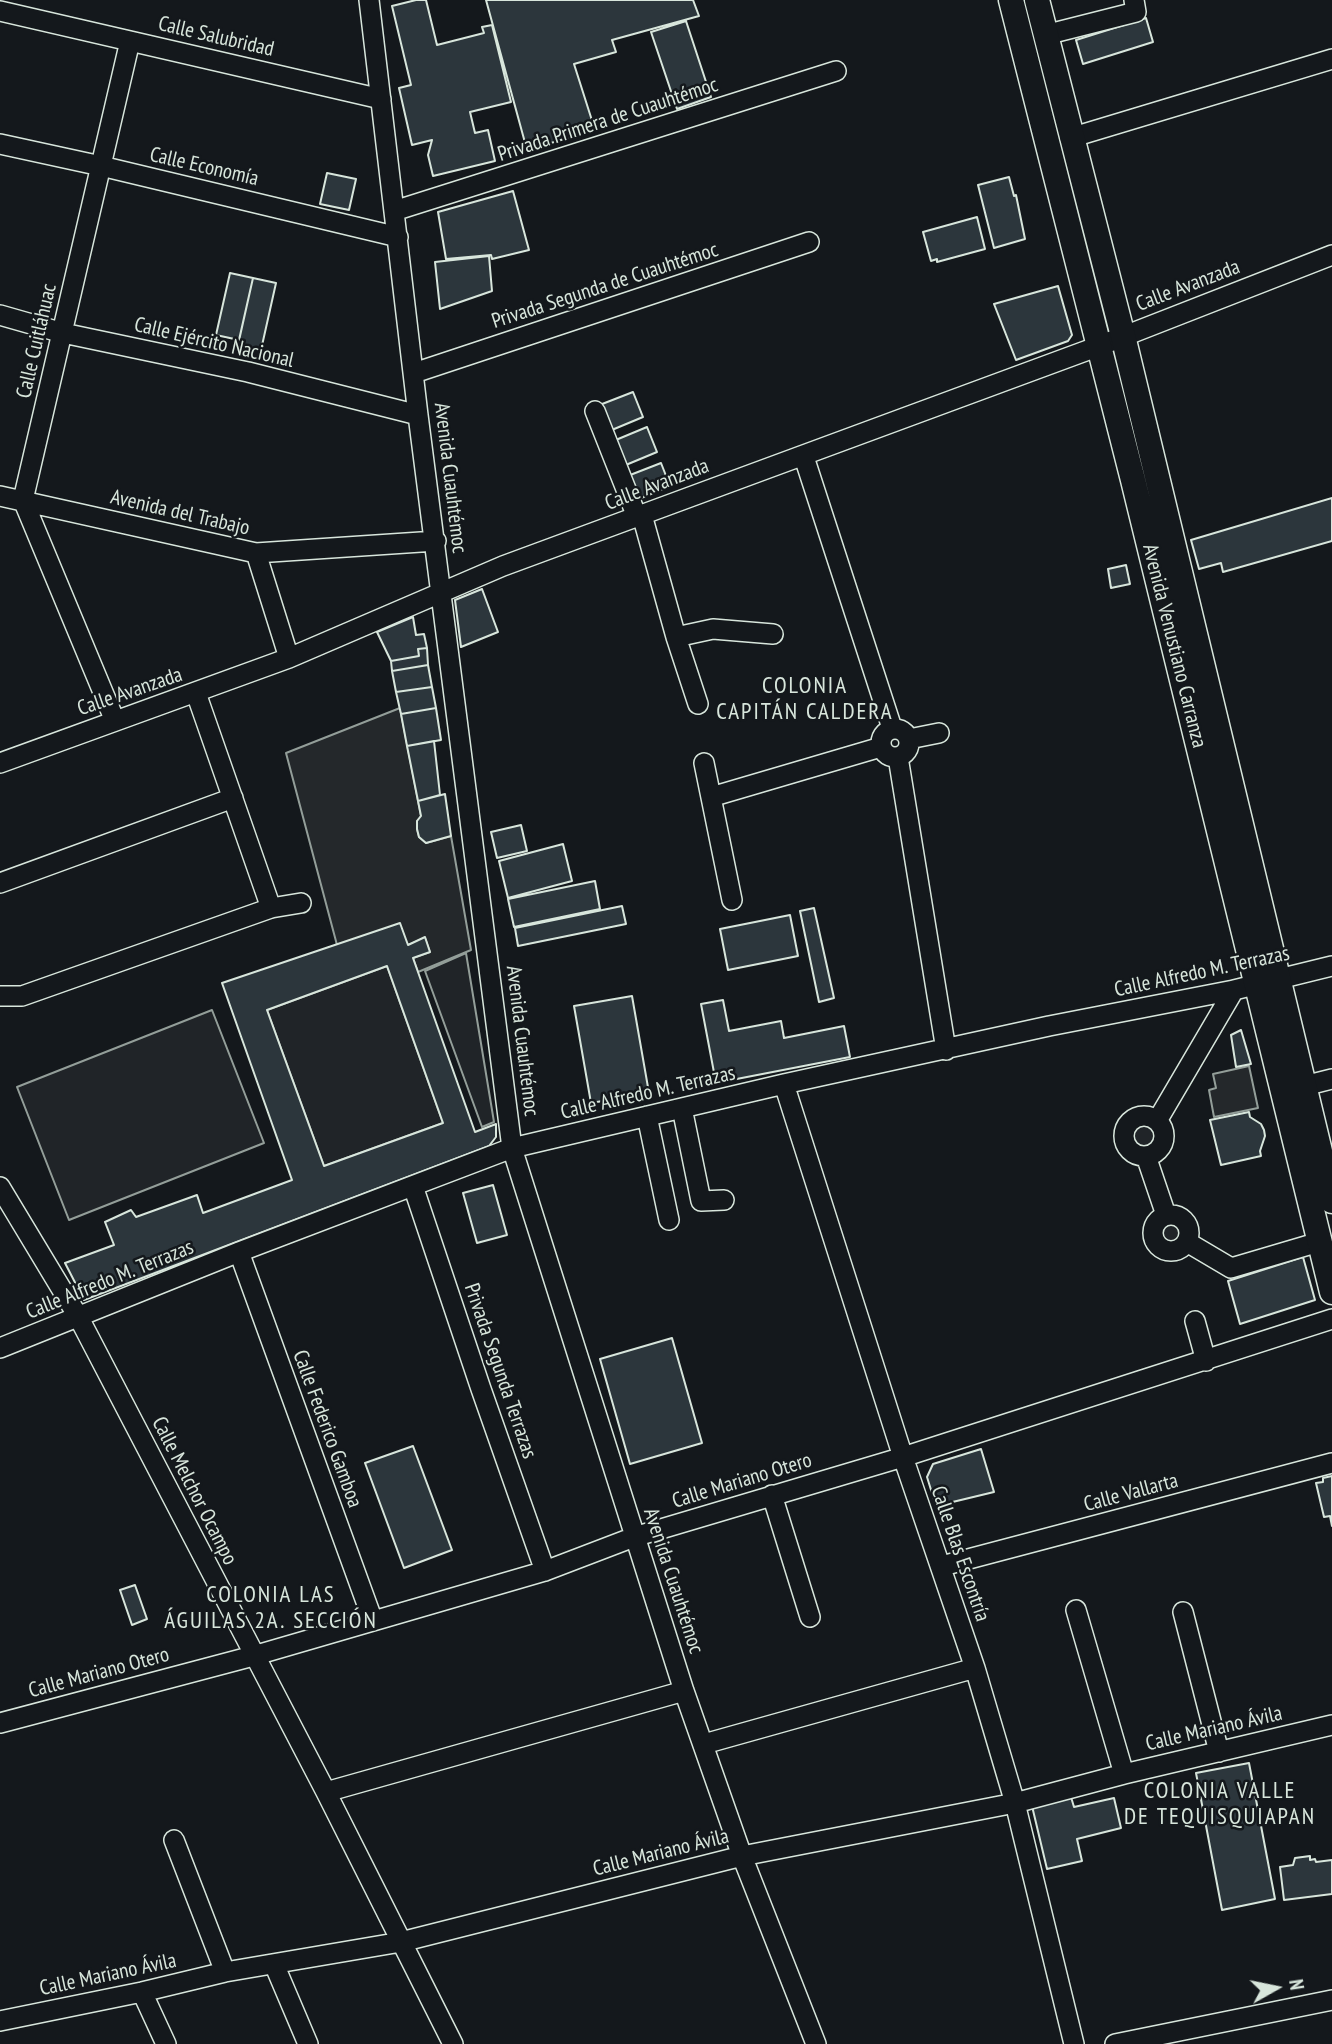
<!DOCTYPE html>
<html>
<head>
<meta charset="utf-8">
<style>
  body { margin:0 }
  #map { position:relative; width:1332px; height:2044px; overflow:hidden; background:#14181c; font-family:"PT Sans Narrow",sans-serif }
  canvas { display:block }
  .north { position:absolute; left:1241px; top:1953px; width:70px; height:70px; -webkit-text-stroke:5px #14181c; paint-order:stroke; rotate:81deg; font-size:19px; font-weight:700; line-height:28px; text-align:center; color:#d8e6dc }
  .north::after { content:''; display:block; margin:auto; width:24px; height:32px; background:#d8e6dc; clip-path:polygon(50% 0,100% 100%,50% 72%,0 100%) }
</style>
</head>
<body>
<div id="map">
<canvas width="1332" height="2044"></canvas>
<div class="north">N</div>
</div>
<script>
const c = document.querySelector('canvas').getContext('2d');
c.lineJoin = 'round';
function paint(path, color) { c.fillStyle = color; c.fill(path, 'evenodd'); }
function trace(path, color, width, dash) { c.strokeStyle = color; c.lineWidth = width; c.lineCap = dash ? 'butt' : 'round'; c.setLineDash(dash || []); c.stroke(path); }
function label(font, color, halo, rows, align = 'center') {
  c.font = font + ' "PT Sans Narrow",sans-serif'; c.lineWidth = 5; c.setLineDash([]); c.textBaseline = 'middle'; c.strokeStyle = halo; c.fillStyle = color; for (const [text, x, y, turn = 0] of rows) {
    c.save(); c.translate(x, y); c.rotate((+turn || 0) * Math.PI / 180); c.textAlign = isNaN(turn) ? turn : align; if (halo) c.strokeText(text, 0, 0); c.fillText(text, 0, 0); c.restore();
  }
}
const green = new Path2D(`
  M466,953L494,1122L482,1127L425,971Z
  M387,966L443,1123L324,1166L267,1010Z
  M212,1010L264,1143L69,1220L17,1087Z
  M1129 1137a15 15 0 1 1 30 0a15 15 0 1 1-30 0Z
  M1156 1233a15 15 0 1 1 30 0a15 15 0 1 1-30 0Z`);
paint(green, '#202428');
trace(green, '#939e99', 2);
const parking = new Path2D(`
  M400,708L421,816L417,821V829L419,837L426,843L451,836L471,950L418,972L413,958L430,952L425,938L408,945H337L286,753Z
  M1249,1066L1258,1108L1214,1117L1209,1090L1216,1088L1213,1074Z`);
paint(parking, '#24282b');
trace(parking, '#939e99', 2);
const building = new Path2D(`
  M416,0H426L437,45L484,33L482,27L492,25L511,102L470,112L475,133L488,130L495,161L433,176L428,155L432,140L412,145L399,88L411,85L392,6Z
  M486,0H693L699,16L612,40L616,52L574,64L595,130L527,150Z
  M1146,18L1153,42L1083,64L1076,40Z
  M686,21L711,97L677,109L651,32Z
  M327,173L356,179L349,210L320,204Z
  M1009,177L1014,196L1016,195L1025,239L994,248L978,185Z
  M513,191L529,250L492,259L491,255L446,259L438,212Z
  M977,217L985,249L937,262V259L931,261L923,232Z
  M489,256L492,291L440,309L435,262Z
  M230,273L253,278L239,340L216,335Z
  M253,278L276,283L261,350L238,345Z
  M1058,286L1072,335L1068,341L1016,360L994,304Z
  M633,392L643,417L607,432L597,406Z
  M647,427L657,452L621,467L611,442Z
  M661,463L670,486L634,501L625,477Z
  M1332,498V541L1223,572L1221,563L1199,569L1191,540Z
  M1126,565L1130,584L1111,588L1108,569Z
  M482,589L498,632L461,647L455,600Z
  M413,617L416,635L424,634L427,648L418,649L419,656L391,661L377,632Z
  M427,648L428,665L392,671L391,661L419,656L418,649Z
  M428,665L432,687L396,692L392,671Z
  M432,687L436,708L401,714L396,692Z
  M436,708L441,740L407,746L401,714Z
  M434,741L440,795L418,801L407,746Z
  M445,794L451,836L426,843L419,837L417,829V821L421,816L418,801Z
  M521,825L527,851L497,858L491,832Z
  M563,844L572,881L508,898L499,861Z
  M595,881L600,909L514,927L508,899Z
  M622,906L626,924L518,946L515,928Z
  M814,908L834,998L819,1002L800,911Z
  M790,915L798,956L728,970L720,929Z
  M400,923L408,945L425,937L430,952L413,958L475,1132L496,1124V1137L489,1146L84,1300L65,1263L114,1245L105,1222L131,1210L136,1217L197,1195L203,1213L292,1180L222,983ZM387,966L443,1123L324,1166L267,1010Z
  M632,996L649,1093L591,1103L574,1006Z
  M723,1000L729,1031L781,1021L784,1038L844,1026L850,1057L716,1083L701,1004Z
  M1241,1030L1251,1064L1236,1067L1231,1035Z
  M1249,1112L1250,1117L1261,1124L1264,1130L1265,1136L1260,1151L1261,1156L1221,1165L1210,1120Z
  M493,1185L507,1235L477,1243L463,1193Z
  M1303,1257L1315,1300L1240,1324L1228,1281Z
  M672,1338L702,1443L630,1464L600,1359Z
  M413,1446L452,1550L404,1568L365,1463Z
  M981,1449L994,1492L936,1506L927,1477L933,1464Z
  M1332,1476V1526L1330,1516L1324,1517L1316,1483L1323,1482V1478Z
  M135,1585L147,1619L132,1625L120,1590Z
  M1249,1763L1275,1899L1222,1910L1196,1773Z
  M1071,1797L1074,1807L1114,1798L1121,1828L1077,1839L1082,1861L1047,1869L1032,1806Z
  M1310,1856V1860L1315,1859L1316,1862L1332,1860V1894L1284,1900L1280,1867L1293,1865L1295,1858Z`);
paint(building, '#2c363c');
trace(building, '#d8e6dc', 2);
const minor = new Path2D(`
  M369,0L418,415L512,1148L684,1691L742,1856L816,2044
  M0,11L381,99
  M1045,35L1136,12L1134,0
  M1070,138L1332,59
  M0,144L101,166L398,237
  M394,211L836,71
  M0,315L63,333L248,372L418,415
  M414,373L809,242
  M595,411L637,517
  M804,457L892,728
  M0,496L256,553L436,541
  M642,515L676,637L698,704
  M256,553L289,658
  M676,637L713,629L773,634
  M196,693L271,908
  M115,721L23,500L130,41
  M881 743a14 14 0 1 1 28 0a14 14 0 1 1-28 0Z
  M909,739L939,733
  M898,757L946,1050
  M0,763L289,658L503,566L1099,346L1332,255
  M704,763L732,900
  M711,797L881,747
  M0,883L233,798
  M0,996H22L271,908L301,903
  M784,1084L903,1457L975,1668L1015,1803L1074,2044
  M1304,1086L1332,1079
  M682,1108L701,1201L724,1200
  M647,1116L669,1220
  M1124 1136a20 20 0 1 1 40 0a20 20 0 1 1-40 0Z
  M1157,1121L1234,990
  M1146,1156L1166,1215
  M413,1186L481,1389L545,1571
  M0,1187L79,1318L326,1792L453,2044
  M1153 1233a18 18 0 1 1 36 0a18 18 0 1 1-36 0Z
  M1187,1242L1231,1268L1319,1242
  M239,1252L373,1621
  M1195,1321L1206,1361
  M0,1348L239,1252L512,1148L784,1084L1049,1026L1234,990L1332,966
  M772,1495L810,1617
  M942,1566L1332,1463
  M1076,1610L1124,1774
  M1183,1612L1219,1752
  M0,1723L253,1656L545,1571L634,1537L903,1457L1332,1319
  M704,1744L975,1668
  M326,1792L684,1691
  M174,1840L225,1972
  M274,1964L308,2044
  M142,1992L166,2044
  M0,2021L142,1992L225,1972L401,1942L742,1856L1015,1803L1124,1774L1332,1725
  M1115,2044L1332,2000`);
const major = new Path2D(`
  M1011,0L1133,480L1332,1292
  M1037,0L1123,336L1332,1201`);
trace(minor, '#d8e6dc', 22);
trace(major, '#d8e6dc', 27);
trace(minor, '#14181c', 19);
trace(major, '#14181c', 24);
label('21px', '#d8e6dc', '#14181c', [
  ["Calle Salubridad",216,37,13],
  ["Privada Primera de Cuauhtémoc",608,120,-18],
  ["Calle Economía",204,167,13],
  ["Privada Segunda de Cuauhtémoc",605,286,-18],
  ["Calle Avanzada",1188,286,-21],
  ["Calle Cuitláhuac",37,341,-77],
  ["Calle Ejército Nacional",214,343,13],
  ["Avenida Cuauhtémoc",450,478,83],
  ["Calle Avanzada",657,485,-21],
  ["Avenida del Trabajo",180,513,13],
  ["Avenida Venustiano Carranza",1174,646,76],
  ["Calle Avanzada",130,692,-19],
  ["Calle Alfredo M. Terrazas",1202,972,-12],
  ["Avenida Cuauhtémoc",522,1041,83],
  ["Calle Alfredo M. Terrazas",648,1093,-13],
  ["Calle Alfredo M. Terrazas",110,1280,-22],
  ["Privada Segunda Terrazas",500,1371,71],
  ["Calle Federico Gamboa",327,1429,70],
  ["Calle Mariano Otero",742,1481,-17],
  ["Calle Melchor Ocampo",194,1491,63],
  ["Calle Vallarta",1131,1493,-15],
  ["Calle Blas Escontría",960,1554,71],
  ["Avenida Cuauhtémoc",673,1581,72],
  ["Calle Mariano Otero",99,1673,-15],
  ["Calle Mariano Ávila",1214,1729,-13],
  ["Calle Mariano Ávila",661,1853,-14],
  ["Calle Mariano Ávila",108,1975,-12]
]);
c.letterSpacing = '2px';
label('23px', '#d8e6dc', '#14181c', [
  ["COLONIA",805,686],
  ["CAPITÁN CALDERA",805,712],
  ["COLONIA LAS",271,1595],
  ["ÁGUILAS 2A. SECCIÓN",271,1621],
  ["COLONIA VALLE",1220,1791],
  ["DE TEQUISQUIAPAN",1220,1817]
]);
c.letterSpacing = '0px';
</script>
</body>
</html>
